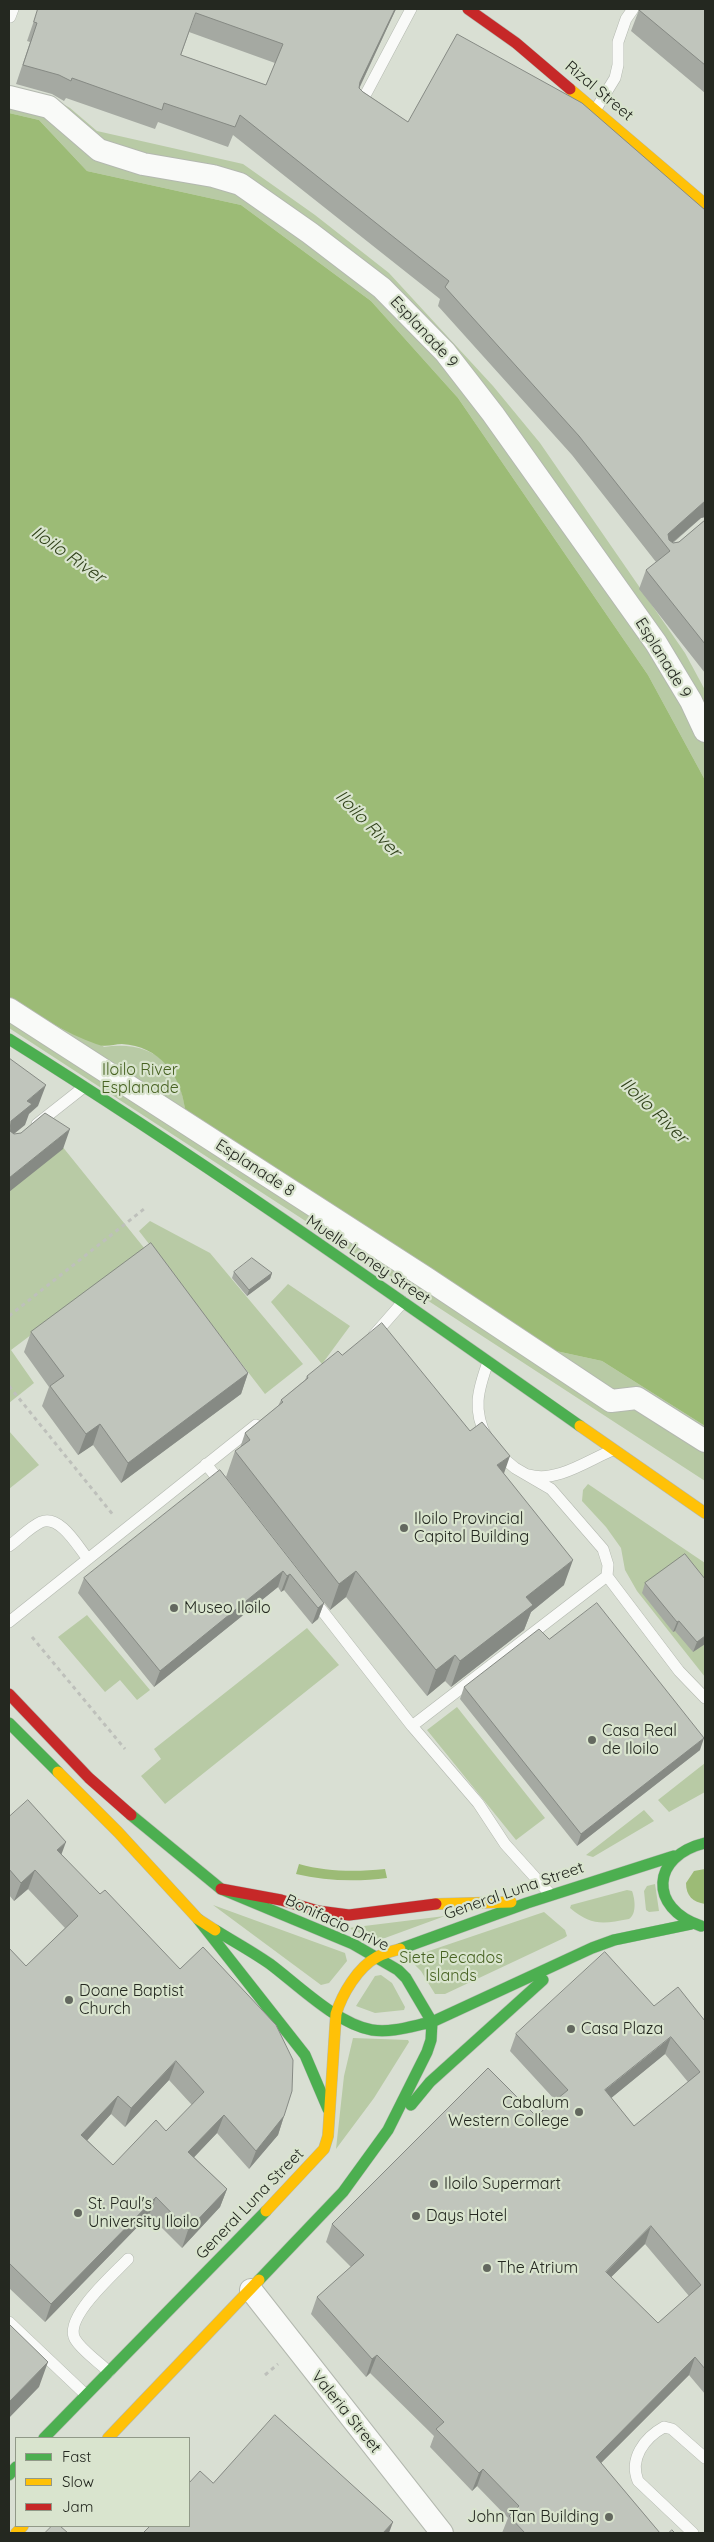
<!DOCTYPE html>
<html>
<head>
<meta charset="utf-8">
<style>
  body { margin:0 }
  #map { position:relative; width:714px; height:2542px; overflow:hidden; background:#d9dfd3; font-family:Quicksand,sans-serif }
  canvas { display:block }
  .frame { position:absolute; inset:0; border:10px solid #242820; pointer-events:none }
  .legend { position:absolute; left:15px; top:2437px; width:175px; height:90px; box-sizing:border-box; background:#d9e4ce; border:1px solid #919988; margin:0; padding:6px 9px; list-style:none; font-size:15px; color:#242820 }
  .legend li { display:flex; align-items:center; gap:10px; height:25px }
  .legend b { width:25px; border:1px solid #919988 }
</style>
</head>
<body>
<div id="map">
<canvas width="714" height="2542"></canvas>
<div class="frame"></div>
<ul class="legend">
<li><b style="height:6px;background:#4caf50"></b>Fast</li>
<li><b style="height:6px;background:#ffc107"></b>Slow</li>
<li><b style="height:6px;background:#c62828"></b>Jam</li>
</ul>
</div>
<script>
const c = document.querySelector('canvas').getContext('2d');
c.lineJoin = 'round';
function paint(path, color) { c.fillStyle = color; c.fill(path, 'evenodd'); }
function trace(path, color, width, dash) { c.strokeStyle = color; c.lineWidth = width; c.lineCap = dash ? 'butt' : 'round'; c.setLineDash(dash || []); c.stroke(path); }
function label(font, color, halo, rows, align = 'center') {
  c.font = font + ' Quicksand,sans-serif'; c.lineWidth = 4.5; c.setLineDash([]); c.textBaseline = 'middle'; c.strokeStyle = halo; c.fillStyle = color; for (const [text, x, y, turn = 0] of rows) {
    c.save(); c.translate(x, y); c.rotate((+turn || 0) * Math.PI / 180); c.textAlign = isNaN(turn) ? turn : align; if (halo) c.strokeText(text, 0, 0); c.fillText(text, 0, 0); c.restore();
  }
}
paint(new Path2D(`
  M9,87L49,96L70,108L97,131L243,164L315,215L389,273L493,386L540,443L685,653L705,690V780L648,675L458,398L371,301L241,205L87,171L39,120L9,113Z
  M9,964L104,1047C150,1040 180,1063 185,1109L222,1098L556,1351L602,1361L705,1426V1481L9,1028Z
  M45,1125L145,1249L11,1350L34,1383L9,1403V1154Z
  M150,1221L210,1253L303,1364L265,1394L139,1231Z
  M288,1284L350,1326L322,1364L271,1302Z
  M9,1431L39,1465L9,1489Z
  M588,1484L705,1563V1677L637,1591L625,1570L621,1548L606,1527L582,1501L583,1490Z
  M87,1615L150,1690L137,1700L120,1680L105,1692L58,1637Z
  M307,1628L339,1665L165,1804L141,1776L161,1759L154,1749Z
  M457,1707L545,1818L516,1840L427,1730Z
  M705,1763V1792L669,1812L658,1800Z
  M644,1810L654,1821L593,1857L586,1855Z
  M655,1884L659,1911L649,1912L646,1910L644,1891L647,1886Z
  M627,1890L632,1891C635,1899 637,1914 629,1919C603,1924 591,1926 570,1908L571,1905Z
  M213,1905L345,1953L347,1961L329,1983L321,1985Z
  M544,1912L565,1930L567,1936L564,1938L445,1994H435L421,1971L411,1961V1958L417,1955Z
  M445,1916L385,1938L375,1939L348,1928Z
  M381,1975L392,1983L405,2007L404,2010L375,2013L356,2006L375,1976Z
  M353,2038L408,2040L409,2042L374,2098L336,2149L344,2076Z`), '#b8caa5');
paint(new Path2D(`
  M9,113L39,120L87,171L241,205L371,301L458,398L648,675L705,780V1426L602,1361L556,1351L185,1109C181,1075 159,1046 122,1044C113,1044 106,1048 96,1044C65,1033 36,1014 9,997Z
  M299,1864C327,1872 357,1872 385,1869L387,1878C357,1882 325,1881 296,1874Z
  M705,1869V1904C693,1902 686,1896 686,1883L694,1871Z`), '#9cbb76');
const lane = new Path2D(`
  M10,17L13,9
  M360,105L411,9
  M596,109L615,78L618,65V42L626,19L633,9
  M37,1124L84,1087
  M374,1335L403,1302
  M487,1438C472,1410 478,1390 488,1362
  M206,1464L224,1487
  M529,1475C557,1483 588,1460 613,1450
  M9,1546C19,1539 30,1527 41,1522C60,1514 78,1547 88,1559
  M607,1576L679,1671L705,1698
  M313,1599L412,1726L478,1803L505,1844L550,1894
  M9,1622L256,1425
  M412,1726L607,1576L608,1565L603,1549L551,1489L515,1468L497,1453
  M9,2322L85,2394
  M109,2372C99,2362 82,2351 75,2339C63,2318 114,2274 128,2259
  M693,2533L638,2481C629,2459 644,2438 664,2427L672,2429L705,2458`);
const street = new Path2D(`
  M9,97L49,107L99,150L143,164L213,176L240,184L310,233L382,288L445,352L493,414L656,643L691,701L705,731
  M9,1009L426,1278L611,1401L637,1398L705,1441
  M251,2290L442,2533`);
const fast = new Path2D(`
  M9,1039C204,1161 392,1294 580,1426
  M9,1723L58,1772
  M131,1815L221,1889L353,1944L398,1970L406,1978L432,2022C412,2026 392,2033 372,2030C337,2024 298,1985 270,1964C253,1952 233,1941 215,1930
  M198,1919L305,2055L328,2109
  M701,1926C648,1908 651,1856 705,1843
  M400,1949L527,1903L674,1856
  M411,2105L430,2082L543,1980
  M259,2280L343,2192L388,2130L427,2052L431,2040L432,2022L592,1948L614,1940L691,1924
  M44,2438L266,2211
  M9,2475L16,2467`);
const slow = new Path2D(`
  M570,89L705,204
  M580,1426L705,1513
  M58,1772L118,1832L198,1919L215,1930
  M436,1904L511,1902
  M266,2211L324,2149L328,2136L336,2014C342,1994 358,1967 377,1957C384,1953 392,1951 400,1949
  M108,2438L259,2280
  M16,2533L23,2526`);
const jam = new Path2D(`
  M468,9L516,43L570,89
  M9,1694L89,1778L131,1815
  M221,1889L281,1900L318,1911L349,1915L436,1904`);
trace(lane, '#b3b8af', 12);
trace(street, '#b3b8af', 24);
trace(fast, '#b3b8af', 12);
trace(slow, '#b3b8af', 12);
trace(jam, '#b3b8af', 12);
trace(new Path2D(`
  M9,1316L144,1209
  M9,1386L114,1516
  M32,1637L125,1749
  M265,2375L278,2364`), '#bec0bb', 3, [4, 4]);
trace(lane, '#f9faf8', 11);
trace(street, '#f9faf8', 22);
trace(fast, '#4caf50', 11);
trace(slow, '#ffc107', 11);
trace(jam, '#c62828', 11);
paint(new Path2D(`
  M38,9H396L359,89L408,122L705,210V517L701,518L673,543L679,542L705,520V673L639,589L646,570L656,562L572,455L438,306L440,299L233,135L228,147L158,122L155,129L66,98L64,101L52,94L16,84L30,42L27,41ZM189,32L275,63L266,85L181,55Z
  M705,9V93L631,31L639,10Z
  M234,1272L272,1273L270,1279L247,1296L232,1278Z
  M31,1332L248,1373L241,1394L121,1483L93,1445L78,1455L42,1406L49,1387L24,1352Z
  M342,1355L504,1474L564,1585L531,1612L524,1630L451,1687L445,1681L427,1696L346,1597L330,1610L226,1477L235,1451L240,1448L245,1433L278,1406L281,1400L305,1380L307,1376Z
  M220,1470L324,1603L318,1619L312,1624L284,1590L281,1592L278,1587L154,1687L78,1593L84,1578Z
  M645,1583L705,1644L693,1652L675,1631L673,1632L642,1593Z
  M549,1639L700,1750L577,1846L460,1699L464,1687Z
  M9,1817L61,1854L284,2116L278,2135L249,2169L217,2133L194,2157L227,2189L220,2207L182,2248L149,2215L45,2322L9,2288V1948L26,1966L65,1928L28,1889L14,1901L9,1895ZM169,2080L192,2105L166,2131L113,2165L87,2140L111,2114L125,2127Z
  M654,2006L705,2021V2394L689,2375L601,2463L660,2533H502L508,2518L477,2486L472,2491L430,2447L434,2436L370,2373L366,2377L311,2314L317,2297L351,2267L326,2242L332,2224L536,2116L555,2100L510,2051L516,2034ZM665,2054L688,2082L634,2126L611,2098ZM645,2244L689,2296L658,2323L611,2277Z`), '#a5a9a2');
paint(new Path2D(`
  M395,9H396L353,101L360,82Z
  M705,501V517L701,518L667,547L668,534Z
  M46,1085L38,1106L29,1114L25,1125L9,1138L11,1121L27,1101Z
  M70,1129L63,1149L9,1192V1178Z
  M272,1273L270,1279L247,1296L249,1290Z
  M248,1373L241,1394L121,1483L128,1463Z
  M100,1424L93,1445L78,1455L86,1434Z
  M510,1456L501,1482L497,1465Z
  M573,1560L564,1585L531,1612L524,1630L451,1687L460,1661L526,1597Z
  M283,1571L278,1587L154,1687L160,1671Z
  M356,1571L346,1597L330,1610L339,1584Z
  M290,1574L284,1590L281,1592L287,1576Z
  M324,1603L318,1619L312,1624L318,1608Z
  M679,1621L675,1631L673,1632L677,1622Z
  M705,1636V1644L693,1652L697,1642Z
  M455,1655L445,1681L427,1696L436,1670Z
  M704,1738L700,1750L577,1846L581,1834Z
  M66,1842L59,1861L57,1850Z
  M35,1870L28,1889L14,1901L21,1883Z
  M671,2037L665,2054L599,2108L605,2090Z
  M176,2061L169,2080L125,2127L131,2108Z
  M118,2096L111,2114L75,2154L81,2135Z
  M224,2115L217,2133L182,2170L188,2152Z
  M284,2116L278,2135L249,2169L256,2151Z
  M227,2189L220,2207L182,2248L188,2230Z
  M156,2197L149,2215L45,2322L51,2304Z
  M651,2226L645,2244L599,2289L606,2272Z
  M377,2355L370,2373L366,2377L372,2359Z
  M695,2357L689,2375L590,2474L596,2457Z
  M48,2362L39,2387L9,2418V2402Z
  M483,2469L477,2486L472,2491L479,2473Z
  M393,2522L389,2533H383Z`), '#868a84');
const building = new Path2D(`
  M38,9H395L360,82L359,88L363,92L408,122L457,34L582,103L705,210V501L668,534L669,540L673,543L679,542L705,520V644L646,570L670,551L579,436L445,287L449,281L240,115L235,127L164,103L162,110L72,78L71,81L59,75L23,65L37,23L34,22ZM196,13L283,44L266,85L181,55Z
  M640,9H705V65L639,10Z
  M9,1058L46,1085L27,1101L32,1104L11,1121L10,1131L14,1134L21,1133L45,1113L70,1129L9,1178Z
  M151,1243L248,1373L128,1463L100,1424L86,1434L50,1386L64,1376L31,1332Z
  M252,1258L272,1273L249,1290L234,1272Z
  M382,1323L470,1431L482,1422L510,1456L497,1465L573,1560L526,1597L533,1605L460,1661L455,1655L436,1670L356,1571L339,1584L235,1451L250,1440L245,1433L283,1402L281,1400L308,1378L307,1376L338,1351L342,1355Z
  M220,1470L324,1603L318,1608L290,1574L287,1576L283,1571L160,1671L84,1578Z
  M685,1554L705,1579V1636L697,1642L679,1621L677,1622L645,1583Z
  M597,1603L704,1738L581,1834L464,1687L539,1629L549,1639Z
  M28,1800L66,1842L57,1850L100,1894L105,1890L180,1969L203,1947L276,2025L293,2060L292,2091L284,2116L256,2151L224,2115L188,2152L227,2189L188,2230L156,2197L51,2304L9,2263V1948L26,1966L78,1916L35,1870L21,1883L9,1869V1817ZM176,2061L204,2092L166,2131L156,2120L113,2165L81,2135L118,2096L131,2108Z
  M605,1952L654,2006L678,1987L705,2021V2369L695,2357L596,2457L660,2533H525L509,2516L519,2506L483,2469L479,2473L436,2429L444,2422L377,2355L372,2359L317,2297L364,2255L332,2224L488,2068L536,2116L568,2090L516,2034ZM671,2037L700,2072L634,2126L605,2090ZM651,2226L701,2285L658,2323L606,2272Z
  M9,2324L48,2362L9,2402Z
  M275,2415L393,2522L383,2533H143L150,2526H189V2483L200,2471L213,2483Z
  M52,2526H60L68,2533H45Z
  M672,2530L675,2533H669Z`);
paint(building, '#c0c5bc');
trace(building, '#868a84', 1);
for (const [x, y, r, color] of [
  [404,1528,5,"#63685f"],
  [174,1608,5,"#63685f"],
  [592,1740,5,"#63685f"],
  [69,2000,5,"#63685f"],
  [571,2029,5,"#63685f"],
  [579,2112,5,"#63685f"],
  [434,2184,5,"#63685f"],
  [78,2213,5,"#63685f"],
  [416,2216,5,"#63685f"],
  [487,2268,5,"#63685f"],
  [609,2517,5,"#63685f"]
]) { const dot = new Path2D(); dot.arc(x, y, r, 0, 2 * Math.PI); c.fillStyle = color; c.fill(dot); trace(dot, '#d9e4ce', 2); }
label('16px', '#242820', '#d9e4ce', [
  ["Rizal Street",599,91,40],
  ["Esplanade 9",424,332,47],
  ["Esplanade 9",663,658,58],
  ["Esplanade 8",255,1168,33],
  ["Muelle Loney Street",368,1260,34],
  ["General Luna Street",514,1891,-19],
  ["Bonifacio Drive",337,1923,25],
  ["General Luna Street",250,2204,-46],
  ["Valeria Street",346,2412,51]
]);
label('16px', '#476222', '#d9e4ce', [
  ["Iloilo River",140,1070],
  ["Esplanade",140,1088],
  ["Siete Pecados",451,1958],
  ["Islands",451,1976]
]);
label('16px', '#242820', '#d9e4ce', [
  ["Iloilo Provincial",414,1519],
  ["Capitol Building",414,1537],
  ["Museo Iloilo",184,1608],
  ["Casa Real",602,1731],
  ["de Iloilo",602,1749],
  ["Doane Baptist",79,1991],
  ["Church",79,2009],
  ["Casa Plaza",581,2029],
  ["Cabalum",569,2103,"right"],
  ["Western College",569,2121,"right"],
  ["Iloilo Supermart",444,2184],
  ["St. Paul's",88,2204],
  ["University Iloilo",88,2222],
  ["Days Hotel",426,2216],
  ["The Atrium",497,2268],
  ["John Tan Building",599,2517,"right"]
], 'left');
label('italic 18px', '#30411a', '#d9e4ce', [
  ["Iloilo River",68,555,35],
  ["Iloilo River",368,824,46],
  ["Iloilo River",654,1111,44]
]);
</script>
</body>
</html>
